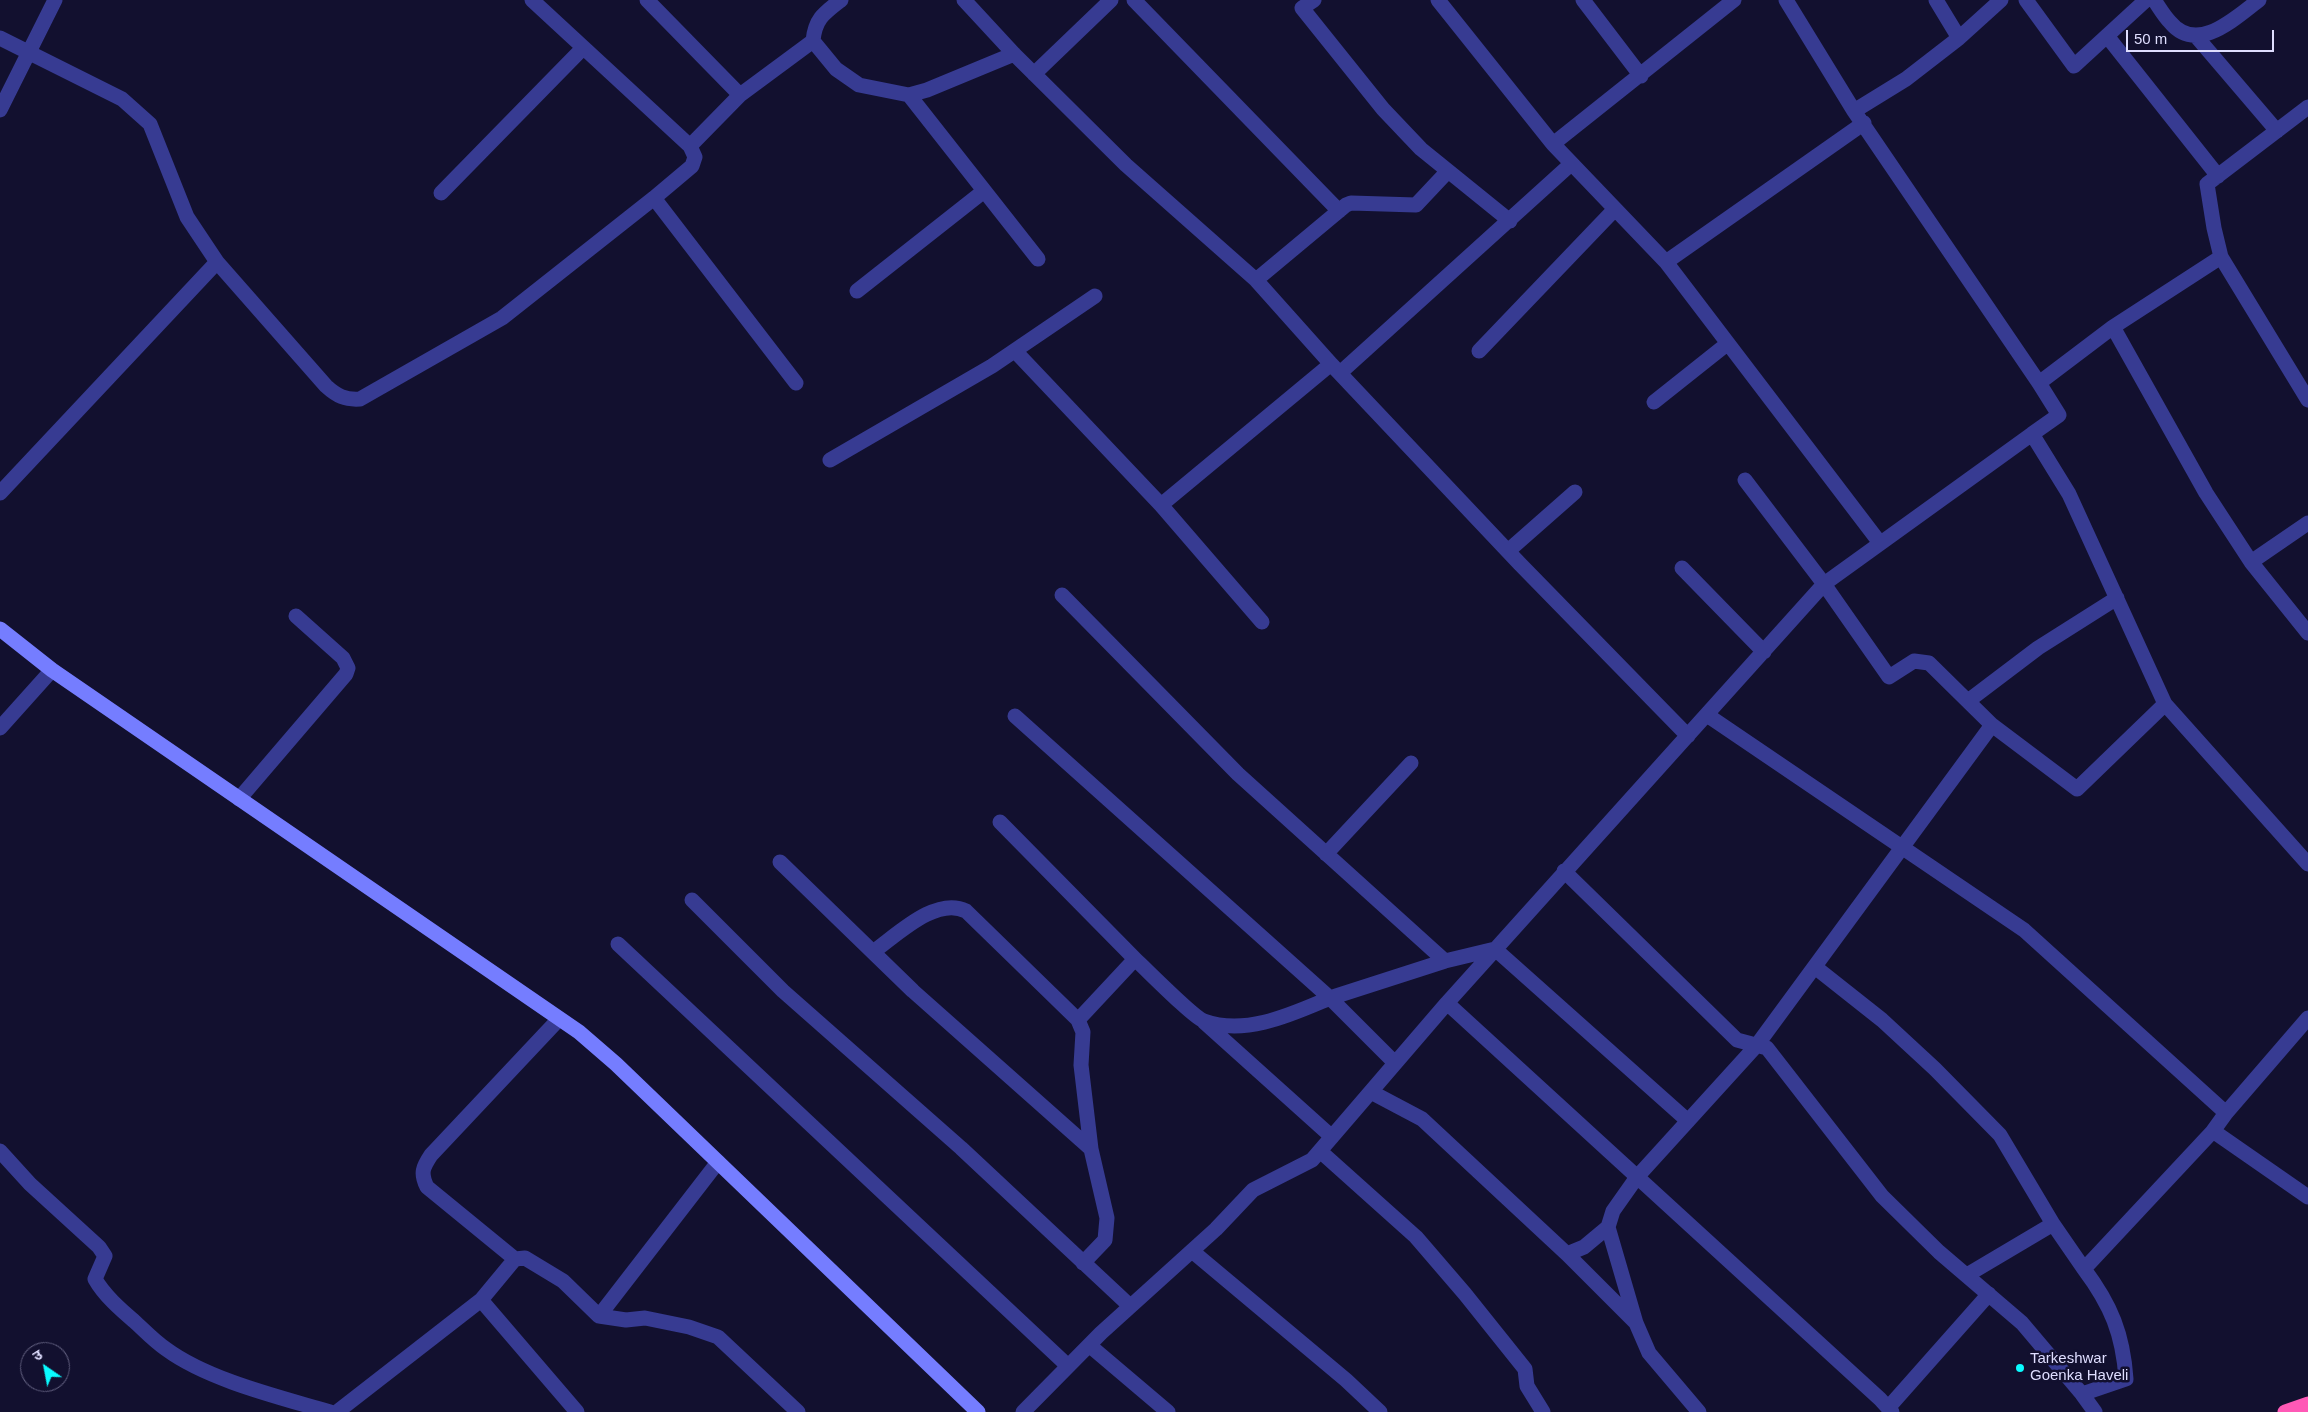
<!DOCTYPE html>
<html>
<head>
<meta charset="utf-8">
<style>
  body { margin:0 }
  #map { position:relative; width:2308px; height:1412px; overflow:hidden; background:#12102f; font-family:Arial,"Noto Sans Devanagari",sans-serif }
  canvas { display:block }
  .north { position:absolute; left:20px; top:1342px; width:50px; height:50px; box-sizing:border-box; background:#12102f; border:1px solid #646282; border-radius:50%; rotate:327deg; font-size:14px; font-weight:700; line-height:20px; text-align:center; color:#dfdeff }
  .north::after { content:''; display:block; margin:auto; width:18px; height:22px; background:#0afbff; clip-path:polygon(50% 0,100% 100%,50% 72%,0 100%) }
  .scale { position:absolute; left:2126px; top:30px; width:148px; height:22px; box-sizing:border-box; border:2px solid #dfdeff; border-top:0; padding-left:6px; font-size:15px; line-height:18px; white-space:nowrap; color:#dfdeff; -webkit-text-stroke:4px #12102f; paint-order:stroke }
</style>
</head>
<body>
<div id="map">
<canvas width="2308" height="1412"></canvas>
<div class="north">उ</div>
<div class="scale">50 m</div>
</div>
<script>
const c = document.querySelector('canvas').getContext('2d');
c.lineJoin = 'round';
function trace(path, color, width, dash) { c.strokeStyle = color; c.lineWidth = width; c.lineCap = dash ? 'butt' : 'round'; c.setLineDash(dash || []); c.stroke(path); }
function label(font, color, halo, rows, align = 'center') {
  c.font = font + ' Arial,sans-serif'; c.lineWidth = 5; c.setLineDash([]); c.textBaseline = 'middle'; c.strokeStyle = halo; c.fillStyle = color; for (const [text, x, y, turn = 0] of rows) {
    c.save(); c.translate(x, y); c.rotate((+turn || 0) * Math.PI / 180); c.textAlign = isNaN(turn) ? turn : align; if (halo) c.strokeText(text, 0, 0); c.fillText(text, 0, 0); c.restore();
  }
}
trace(new Path2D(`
  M532,0L690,146
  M647,0L740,95
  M964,0L1014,54L1126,165L1256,280L1331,364
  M1134,0L1339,211
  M1314,0L1302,8L1383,109L1421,149L1510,221
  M1438,0L1553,144L1666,262L1880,543
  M1583,0L1641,76
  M1786,0L1854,111L2039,383
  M2026,0L2074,66L2146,0
  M2154,0C2159,7 2164,16 2170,22C2197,55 2235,18 2259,0
  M2195,35L2277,131
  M2107,36L2218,176
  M0,38L122,99L150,124L187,217L217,262L326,386C337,396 345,400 360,399L502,318L654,198L692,166L695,157L690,146L740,95L813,41L836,69L859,85L909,95L927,90L1014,54
  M1959,38L2001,0
  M813,41C815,19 824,13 841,0
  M1034,74L1111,0
  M909,95L1038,259
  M2308,107L2207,184L2214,228L2221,257L2308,400
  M0,110L55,0
  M1854,111L1906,79L1959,38L1936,0
  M1553,144L1734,0
  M441,193L583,48
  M654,198L796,383
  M2221,257L2113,327L2039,383L2059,415L2032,434L2069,494L2165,704L2308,864
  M1666,262L1864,123
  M1256,280L1346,205L1351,203L1416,205L1448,171
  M857,291L984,191
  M2113,327L2206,493L2251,562L2308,633
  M1015,351L1161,505
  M1479,351L1615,209
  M1340,373L1571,164
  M1654,402L1727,344
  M830,460L992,366L1095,296
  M1745,480L1824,584L2032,434
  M0,493L217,262
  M1508,551L1575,492
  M2251,562L2308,523
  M1682,568L1764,652
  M1062,595L1238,774L1445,961
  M1262,622L1161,505L1331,364L1519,563L1688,736
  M1968,701L2038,648L2117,598
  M1707,715L2024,930L2226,1113L2213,1131L2308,1197
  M1015,716L1330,998L1445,961L1495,949L1688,1121
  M1992,725L2077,789L2165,704
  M0,728L52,670
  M239,799L346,674L348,668L343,658L296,616
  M1000,822L1135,959
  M1326,854L1411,763
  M780,862L913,991L1091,1149
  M1564,871L1737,1040L1767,1048L1882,1196L1939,1252L2022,1323L2082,1394L2095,1412
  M692,900L783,991L961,1148L1130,1306
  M618,944L1068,1366
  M873,952C897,935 936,896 966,911L1078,1020L1083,1032L1081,1065L1091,1149L1107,1218L1105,1240L1083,1263
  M1815,967L1882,1020L1935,1069L2000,1135L2053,1224
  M1078,1020L1135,959C1147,970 1193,1017 1204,1021C1246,1036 1292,1014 1330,998L1395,1063
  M1204,1022L1332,1137
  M1371,1092L1422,1119L1567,1254L1584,1247L1608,1227
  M2226,1113L2308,1018
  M0,1151L30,1184L99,1247L105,1256L95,1279C104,1295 120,1309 134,1321C144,1330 154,1341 166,1349C208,1380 279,1397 330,1412
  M1320,1151L1416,1237L1465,1294L1525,1369L1527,1386L1543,1412
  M1192,1251L1346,1380L1380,1412
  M1567,1254L1635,1322
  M515,1259L427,1187C420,1173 423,1167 431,1155L559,1019
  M1967,1275L2053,1224L2084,1269L2213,1131
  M481,1300L577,1412
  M599,1316L718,1162
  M1089,1345L1168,1412
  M2082,1394L2126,1379C2123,1334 2111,1305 2084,1269
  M1888,1408L1989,1294
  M337,1412L481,1300L515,1259L525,1258L563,1281L599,1316L626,1320L645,1318L689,1327L718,1337L798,1412
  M1023,1412L1101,1333L1216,1229L1253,1190L1312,1160L1447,1003
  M1699,1412L1649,1353L1636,1323L1608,1227L1613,1211L1637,1177L1757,1045L1992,725L1929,663L1914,661L1889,677L1824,584L1447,1003L1880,1399L1892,1412`), '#373b92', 15);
trace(new Path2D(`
  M0,629L52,670L579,1032L616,1064L978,1412`), '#757dff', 15);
trace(new Path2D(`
  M2285,1412L2308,1404`), '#ff59b6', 15);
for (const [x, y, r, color] of [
  [2020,1368,5,"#0afbff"]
]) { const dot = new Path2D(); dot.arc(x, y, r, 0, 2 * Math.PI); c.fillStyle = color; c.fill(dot); trace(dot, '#12102f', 2); }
label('15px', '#dfdeff', '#12102f', [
  ["Tarkeshwar",2030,1359],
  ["Goenka Haveli",2030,1376]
], 'left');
</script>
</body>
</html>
